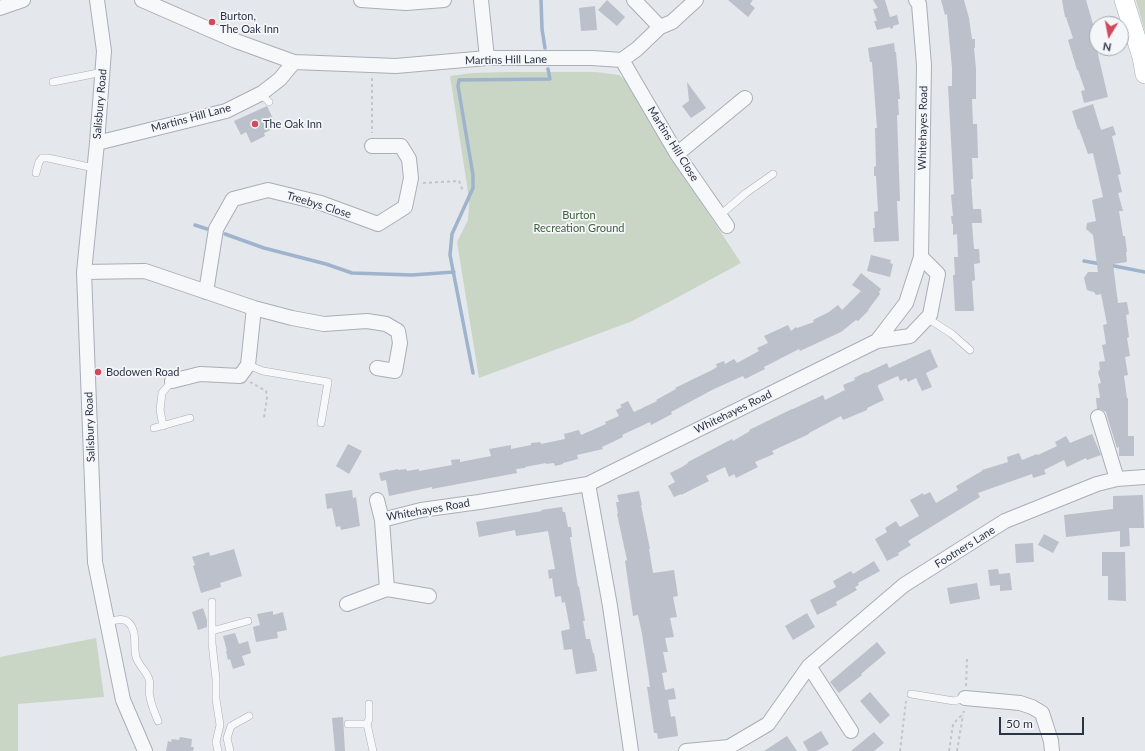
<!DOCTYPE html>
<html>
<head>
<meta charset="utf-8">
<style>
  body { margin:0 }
  #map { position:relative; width:1145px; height:751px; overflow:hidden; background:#e4e7ec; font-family:Lato,sans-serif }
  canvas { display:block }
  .north { position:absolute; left:1089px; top:16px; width:40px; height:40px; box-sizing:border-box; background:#f4f6f9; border:1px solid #a4a8b1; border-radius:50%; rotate:190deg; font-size:11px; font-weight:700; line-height:16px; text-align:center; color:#2b3445 }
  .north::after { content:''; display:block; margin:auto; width:14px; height:18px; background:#d1495b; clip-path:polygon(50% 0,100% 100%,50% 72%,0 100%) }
  .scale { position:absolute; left:999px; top:717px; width:85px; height:18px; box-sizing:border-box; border:2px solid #2b3445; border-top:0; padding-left:5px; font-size:12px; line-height:14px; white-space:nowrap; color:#2b3445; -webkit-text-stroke:3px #f4f6f9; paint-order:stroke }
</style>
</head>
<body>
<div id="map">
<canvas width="1145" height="751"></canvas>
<div class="north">N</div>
<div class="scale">50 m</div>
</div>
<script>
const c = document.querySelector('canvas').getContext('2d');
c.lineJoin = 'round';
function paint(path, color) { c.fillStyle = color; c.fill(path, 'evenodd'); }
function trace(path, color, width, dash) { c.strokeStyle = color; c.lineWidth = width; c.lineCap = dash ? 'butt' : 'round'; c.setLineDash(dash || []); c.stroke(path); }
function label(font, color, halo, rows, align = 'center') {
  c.font = font + ' Lato,sans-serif'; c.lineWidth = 3.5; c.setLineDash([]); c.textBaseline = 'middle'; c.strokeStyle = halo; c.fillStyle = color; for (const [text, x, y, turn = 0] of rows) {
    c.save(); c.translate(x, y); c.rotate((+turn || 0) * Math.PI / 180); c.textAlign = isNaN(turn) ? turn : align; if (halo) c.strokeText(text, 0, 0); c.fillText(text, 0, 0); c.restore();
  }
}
paint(new Path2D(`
  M1136,0H1145V32Z
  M509,72H596L619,75L626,81L672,158L741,263L669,302L630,322L479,378L457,242L468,220L469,206L467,185L450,76L473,73Z
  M96,638L104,697L18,704V751H0V657Z`), '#c9d6c5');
trace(new Path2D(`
  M541,0L542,29L545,48
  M195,225L207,229
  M225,234L264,248L326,264L352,273L412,275L454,272
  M1084,261L1101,264
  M1109,265L1145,272
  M473,373L450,255L452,234L473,188V175L458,86L459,80L550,79L548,69`), '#9fb4cc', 3.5);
paint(new Path2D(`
  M607,0L625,17L617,26L598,10Z
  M728,0H753L750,4L755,8L748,17Z
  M873,0H885L890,17L897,15L899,24L893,26V28L891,29L890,27L877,30L874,21H877L873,9L878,8Z
  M941,0H964L969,18L972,39H975V48H974L976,69V99H972L973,124H977L978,158H972L973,179H971L973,209H981L982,223H972L974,249H979L980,263L974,264L975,280L972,281L974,311H955L953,275H955L954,257H958L957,234L953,235V224H952L951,216H953L951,195L954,194L948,86H952V68L947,14L945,15Z
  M1062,0H1086L1095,31H1094L1097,42V50L1108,97L1084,103L1081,91L1085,90L1078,70H1077L1068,40L1073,38L1066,17H1065Z
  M595,6L597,30L581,31L579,8Z
  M894,43L895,52H896L900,99H898L899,115H897L900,201H897L899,241L874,242L873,228H875L874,212L878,211L876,176H874V167L876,166L875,128H877L872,62H870L868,48Z
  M687,82L706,108L691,118L682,106L689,101Z
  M1093,104L1101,130L1113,126L1116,135L1112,136L1121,174L1118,175L1122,192L1118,193L1123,211H1119L1123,236H1125L1127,252H1126L1127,262L1113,264L1118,303L1127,302L1129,314L1126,315L1129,337L1127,338L1130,356L1125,357L1128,375L1124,376L1127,398H1128V436H1134V456H1119V447L1117,448L1107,416L1106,412L1100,409H1097L1096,398H1100L1098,384L1101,383L1098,372L1100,369L1099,362L1105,361L1102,345L1106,344L1103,325L1107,324L1101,294L1096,295L1094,292L1087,290L1084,278L1088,272H1098L1093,235L1086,229L1087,223L1096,221L1092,200L1103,197L1093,153L1088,154L1079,129L1078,130L1072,111Z
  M267,106L277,127L264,133L265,136L251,143L246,132L241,135L234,121Z
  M871,255L891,260L890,263L893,264L890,277L867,271Z
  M861,273L881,289L879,292L880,294L868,310H869L858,321L856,320L841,332L800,351L799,349L764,367L765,369L745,379L743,376L714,389L671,412L672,414L651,425L650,422L622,435L623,437L602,447L603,449L577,455L578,459L563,463V464L555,466L554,463L546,464V463L525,467V468L516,469L517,473L432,489V487L389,496L386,480L381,481L379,473L398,469V470L406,469L407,471L419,469V471L452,465L451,460L460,459V462L491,456L489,449L511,445V449L531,445V443L540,442L541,444L565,439L564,434L579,430L581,435L606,424L605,422L619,416L616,410L622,407L620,405L628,401L634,412L657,401L656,400L676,389L675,388L712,370L717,367L716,364L724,361L725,364L734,359L737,363L759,351L757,348L768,343L764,336L788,325L791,331L796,327L797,328L814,322L813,320L829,312L838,305L842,310L861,291L852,285Z
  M930,349L938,367L926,373L932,387L922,391L916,378L908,382L906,378L900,381L898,376L878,385V387L884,400L867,408V410L843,420L841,416L809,433V434L772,451L774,454L755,462L758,467L736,478L734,474L729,477L725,467L706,476L709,481L681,495V494L674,497L668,486L675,482L670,473L682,467L688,463V462L732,439L733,441L750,431L749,430L792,409H793L823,395L825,400L845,390L843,385L855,380L854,378L866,372V373L887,363L889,368Z
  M1092,434L1101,455L1087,460L1086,458L1067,467L1064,460L1044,470L1046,474L1033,478L1032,474L978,493L980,497L908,541L911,545L898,553L899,555L887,561L875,539L887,532L885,528L896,521L900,527L919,516L910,500L923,493L924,495L930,492L936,503L958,490L956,486L982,471V470L1008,462L1007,457L1019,453L1022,460L1037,454L1038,455L1057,446L1055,442L1066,436L1070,443Z
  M348,444L362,451L349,474L336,466Z
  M352,490L353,498L356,497L360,526L341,530L340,526L336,527L332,508L327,509L325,494Z
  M639,491L642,505H641L650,549H649L653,573L674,570L678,596L673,597L677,617L670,618L674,637L665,638L668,652H663L667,672L662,673L665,690L674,688L676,699L668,700L671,717L675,716L678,736L658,739L657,733H654L647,687H650L649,679L642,634L638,615L633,616L625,561L627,560L617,514H618L616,502H619L617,495Z
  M1143,495L1144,528H1129L1130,546L1120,547V531L1066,537L1064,515L1113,509V496Z
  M562,507L563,512H565L568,527H571L572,537H570L578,587L579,586L585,621H583L586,639H590L593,653H594L597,671L576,674L572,649L564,650L561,631L570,629L565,602L562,603L561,596L555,597L552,578L549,579L548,570L555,569L548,531L516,536L515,530L479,537L476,522L542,511L541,510Z
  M1044,534L1059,542L1053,553L1038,545Z
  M1033,543L1034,562L1016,563L1015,544Z
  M234,549L242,576L220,583L221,587L201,593L193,566L195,565L192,557L209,552L210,556Z
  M1102,552H1125L1126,601L1108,600V576H1102Z
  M874,561L880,571L858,583L859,585L855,587L857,590L836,602L837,605L817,615L810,600L836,587L833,581L851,571L853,574Z
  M998,569L999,574L1010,573L1012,590L1000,591V585L990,586L988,570Z
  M977,583L980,599L950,604L947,588Z
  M203,608L207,620V627L198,630L192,612Z
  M273,611V615L283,612L287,630L277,632L278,638L256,642L253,627L260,625L257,614Z
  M807,613L815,627L793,640L785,626Z
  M235,633L239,644L248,641L251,653L242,656L245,665L233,669L230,659L228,660L226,651H227L223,636Z
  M877,642L886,653L861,674L862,675L839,693L830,682Z
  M870,692L890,715L880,724L860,701Z
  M343,717L345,751H335L332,718Z
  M821,731L829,744L817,751H808L803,742Z
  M874,732L884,743L874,751H851Z
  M787,736L797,751H764Z
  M180,737L192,739L191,747H194L193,751H166L168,741L171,742L172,739L179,740Z`), '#bbc0ca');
const service = new Path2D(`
  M53,82L103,72
  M262,93L264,97L269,102
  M36,173L39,162L42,158H48L94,168
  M719,216L746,193L773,174
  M927,318L952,334L970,350
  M248,365L263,371L328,382L321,423
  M163,426L160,410L162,393L172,381
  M154,428L190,418
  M212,602V643L216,679V699L220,725L216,742L218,751
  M107,622C113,621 122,617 128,622C138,631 133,646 136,657C139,666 146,671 149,679C151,685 148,691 150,697C151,705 155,713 158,721
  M212,631L248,621
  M911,694L954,701L965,698
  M369,704V719L367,724L373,751
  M348,724H367
  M230,751L227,738L231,726L249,716`);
const minor = new Path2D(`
  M97,0L104,51L97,143L84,272L95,562L123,700L145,751
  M142,0L236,41L294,62L396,66L487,58H592L622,60L637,49L660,27L672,22L696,0
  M361,0L406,3L444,0
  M481,0L487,58
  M634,0L660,27
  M0,8L23,0
  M622,60L677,154L727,226
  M97,143L226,111L262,93L280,79L294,62
  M677,154L745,98
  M84,272L145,271L254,308L292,318L324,324L367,321L386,324L398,331L400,343L395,371L377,368
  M206,292L216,229L233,199L268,190L321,203L378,224L405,207L411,178L409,159L401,146H372
  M877,341L910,336L930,315L938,274L921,257
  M172,381L200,374L240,376L248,365L254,308
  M1098,417L1117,479
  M588,484L877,341L906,303L921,257L924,65L919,4L916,0
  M377,500L382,520L421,510L479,502L588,484L610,606L631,751
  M387,589L429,596
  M347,604L387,589L382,520
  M809,666L851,731
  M965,698L1020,703L1032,707L1042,713L1051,741L1052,751
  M686,751L729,747L768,724L809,666L904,585L1005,521L1097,484L1117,479L1145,477`);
const secondary = new Path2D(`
  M1124,0L1142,57L1145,74`);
trace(service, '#a9aeb7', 8);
trace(minor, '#a9aeb7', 16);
trace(secondary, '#a9aeb7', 20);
trace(new Path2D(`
  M372,78V133
  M423,183L459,181L463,191
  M250,382L266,391L267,398L264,418
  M966,686L967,659
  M900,751L906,701
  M949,751L953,725C956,719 962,717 964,711
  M957,751L963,715`), '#c2c5cb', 2, [3, 3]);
trace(service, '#f7f8fa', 7);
trace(minor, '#f7f8fa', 14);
trace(secondary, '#fff', 19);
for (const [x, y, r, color] of [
  [212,22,4,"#d1495b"],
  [255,124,4,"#d1495b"],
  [98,372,4,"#d1495b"]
]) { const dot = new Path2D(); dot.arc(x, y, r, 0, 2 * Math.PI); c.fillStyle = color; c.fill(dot); trace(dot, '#f4f6f9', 1.5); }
label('11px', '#2b3445', '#f4f6f9', [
  ["Burton,",220,16],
  ["The Oak Inn",220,29],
  ["The Oak Inn",263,124],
  ["Bodowen Road",106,372]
], 'left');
label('11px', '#2b3445', '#f4f6f9', [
  ["Martins Hill Lane",506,60,-1],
  ["Salisbury Road",100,104,-85],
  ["Martins Hill Lane",191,118,-15],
  ["Whitehayes Road",923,128,-89],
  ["Martins Hill Close",673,144,58],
  ["Treebys Close",319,205,17],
  ["Whitehayes Road",733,412,-26],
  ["Salisbury Road",90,427,-92],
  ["Whitehayes Road",428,510,-10],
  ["Footners Lane",965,547,-32]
]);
label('11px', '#3f6138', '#f4f6f9', [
  ["Burton",579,215],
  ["Recreation Ground",579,228]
]);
</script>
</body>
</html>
